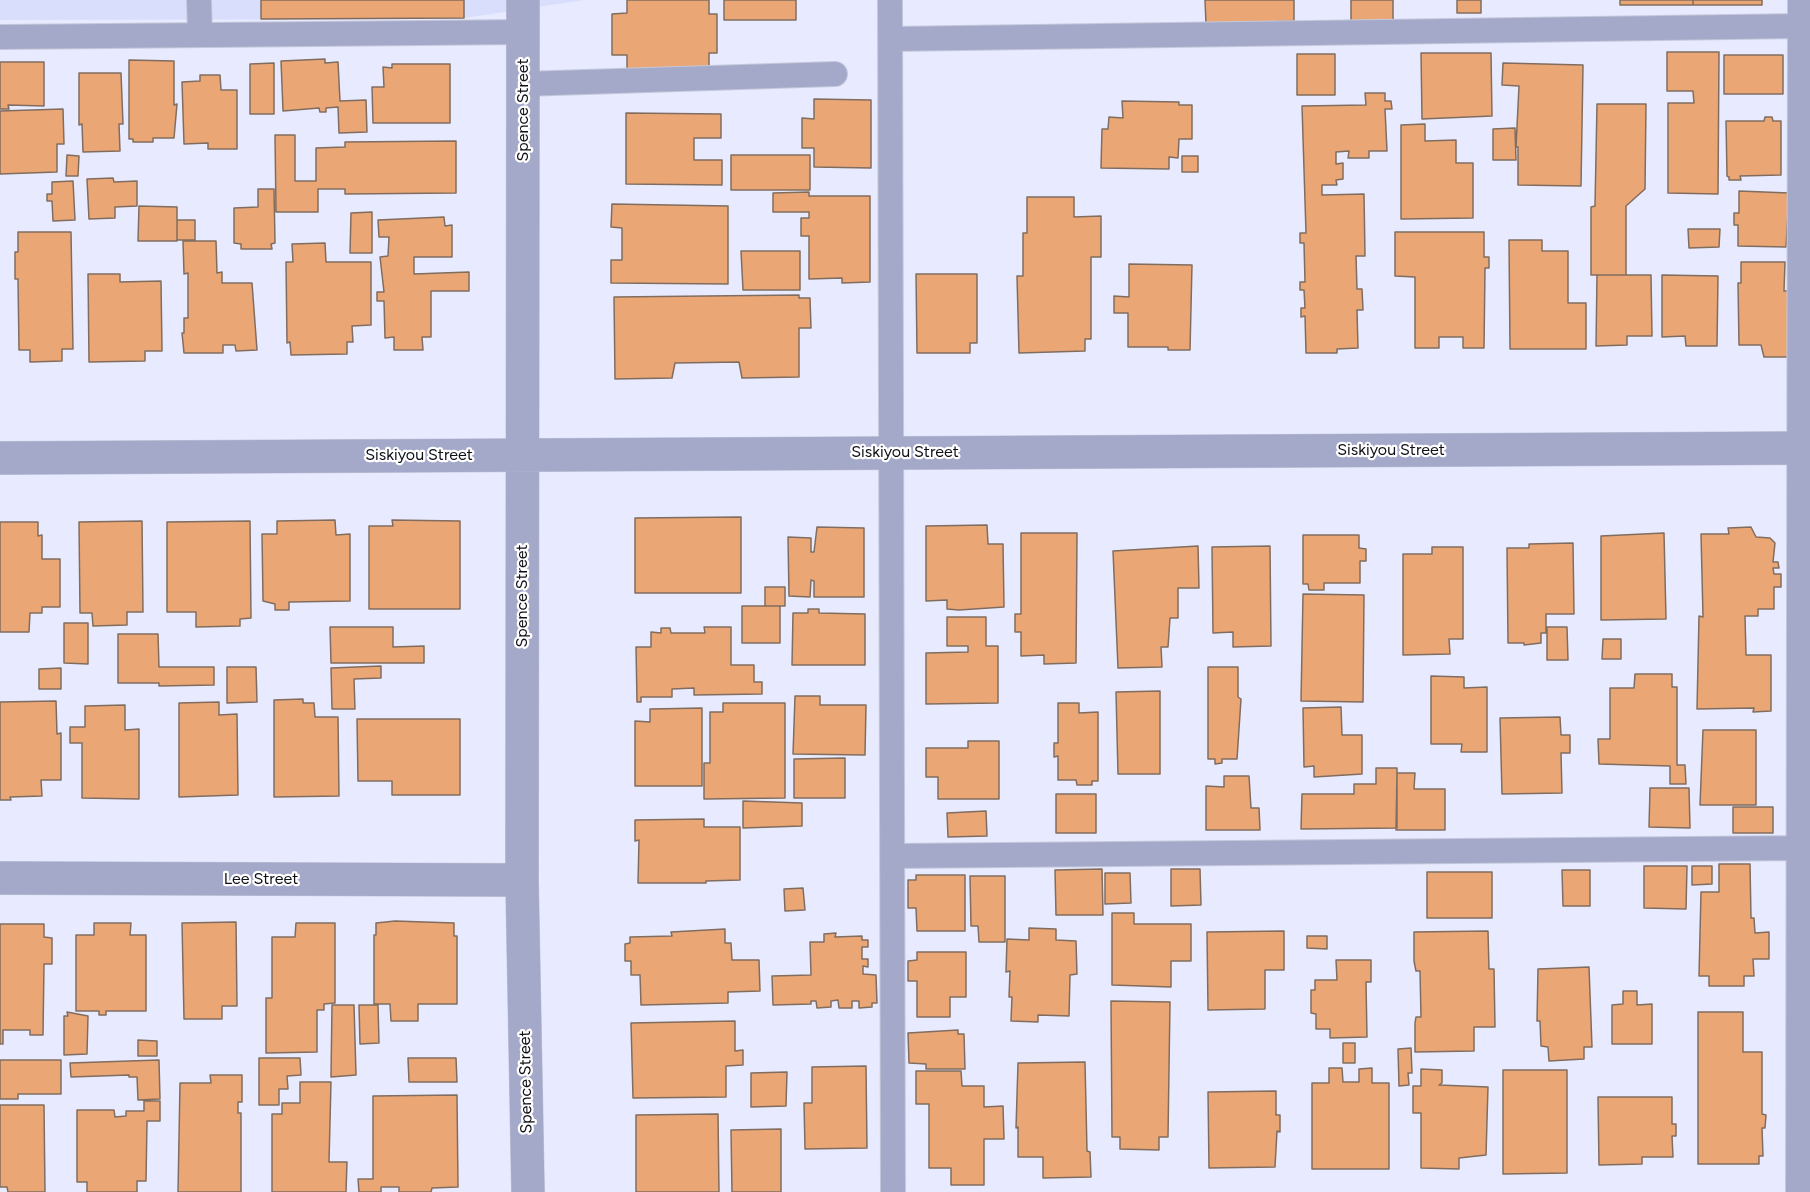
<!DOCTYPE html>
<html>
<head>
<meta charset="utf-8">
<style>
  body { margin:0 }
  canvas { display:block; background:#e8ebff }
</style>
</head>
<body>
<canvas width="1810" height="1192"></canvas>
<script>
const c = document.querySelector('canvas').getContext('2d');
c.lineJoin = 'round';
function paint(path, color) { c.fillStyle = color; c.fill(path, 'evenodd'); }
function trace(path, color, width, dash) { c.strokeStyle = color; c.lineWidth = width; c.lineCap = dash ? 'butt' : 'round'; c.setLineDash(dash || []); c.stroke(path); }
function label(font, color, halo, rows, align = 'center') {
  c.font = font + ' Figtree,sans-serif'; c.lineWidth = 4.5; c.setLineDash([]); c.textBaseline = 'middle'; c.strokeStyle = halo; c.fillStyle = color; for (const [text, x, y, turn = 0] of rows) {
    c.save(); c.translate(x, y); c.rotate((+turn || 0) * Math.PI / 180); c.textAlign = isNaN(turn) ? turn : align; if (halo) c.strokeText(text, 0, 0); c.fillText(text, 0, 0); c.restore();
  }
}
paint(new Path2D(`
  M0,0H584L458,19L0,20Z`), '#d9defd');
const building = new Path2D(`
  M261,0H464V18L261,19Z
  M627,0H709V14H717V53H709V73H627V55H612V14L627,13Z
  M724,0H796V20H724Z
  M1205,0H1294V21L1206,24Z
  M1351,0H1393V22H1351Z
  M1457,0H1481V13H1457Z
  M1620,0H1693V5H1620Z
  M1693,0H1762V5H1693Z
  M1667,52H1719L1718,194L1668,193V103H1694L1693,91H1667Z
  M1421,53H1491L1492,116L1422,119Z
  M1297,54H1335V95H1297Z
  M1724,55H1783V94H1724Z
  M325,59V63L338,62L340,101L366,100L367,132L339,133L338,107L326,108V112H320L319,108L283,111L281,61Z
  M129,60L174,61V105L177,104L174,138H153V142H133V139H129Z
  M0,62H44V106L8,105L9,109H0Z
  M274,63V114H250V64Z
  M1503,63L1583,65L1581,186L1518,185V147H1516L1519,86L1502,85Z
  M392,64H450V123H373L372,87H384L383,67L392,68Z
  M79,73H121L123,124H119L120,151L83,152L82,124L79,125Z
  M200,75H220L221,90H237V149H208V143L184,144L182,82L200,81Z
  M1365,93H1385V101H1391L1392,109H1385L1387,151H1369V158H1348L1349,151L1336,152V164L1343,163V179L1336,180L1337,185H1322V195L1364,194L1365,256H1356L1357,289H1362L1363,310H1357L1358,348L1337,349V353H1306L1305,316L1301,317V308H1305L1304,290H1300V282H1305L1304,243H1300V233H1306L1302,106L1366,105Z
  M814,99L871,100V168L814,167V148H802V118L814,119Z
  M1122,101L1179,102V105H1192V139H1179L1178,158L1169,157V169L1101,168L1102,129H1108L1109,117L1123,118Z
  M1597,104H1646L1645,189L1626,206V275H1591V207L1595,206Z
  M63,109L64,144H57V172L0,174V111Z
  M626,113L721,114V138H694V160H722V185L626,184Z
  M1765,117H1772L1773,121H1781V175L1740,176L1741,180H1729V177L1727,176L1726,121H1764Z
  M1425,124V141L1456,140V163H1473V218L1401,219V125Z
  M1515,128L1516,160H1493V129Z
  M275,135H295V181H316V148L345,147V142L456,141V193L345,194V189H318V212H276Z
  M67,155L79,156L78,176H66Z
  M731,155H810V190H731Z
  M1182,156H1198V172H1182Z
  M113,178L114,182L137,181V206L115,207V218L89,219L87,179Z
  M73,181L75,220L53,221L52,201H47V194H52V182Z
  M258,189H274L275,243L271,244L272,249H241V244L234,243V208L258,207Z
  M1739,191L1789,193L1786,247L1738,246V225H1734V213H1739Z
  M809,192V196H870V282L842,283V278L809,279V236H801V218H809V212H773V193Z
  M1027,197H1074V217L1101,216V257H1091V339H1085V351L1019,353L1017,276H1023V233H1027Z
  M612,204L728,206V284L611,283V260H622V228L611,227Z
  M139,206L177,207V241H138Z
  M372,212V253H350L351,213Z
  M444,217L445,226L452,225V257H414V274L469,272V291H431V337H422L423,350H394V337L385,338L384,301H377V292H384L380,257L388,256L389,237H379L378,220Z
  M177,220H195V240H177Z
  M1688,229H1720L1719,247L1689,248Z
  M18,232H71L73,349H62V361L30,362V350H19L18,279H15V252H18Z
  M1395,232H1484V257H1489V268H1485L1484,348H1463V337H1439V348H1415V277L1395,276Z
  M1509,240H1542V251H1568V303H1586V349H1510Z
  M183,241H216L217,273L222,272V283H252L257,350L236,351L235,345H223V353H184L182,333H184V318H188V273L184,274Z
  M325,243L326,262H371V325L352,326L353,342H347V354L291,355L290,342L287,343L286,262H293L292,244Z
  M741,251H800V290H743Z
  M1741,262H1785L1784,291H1791L1789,357H1764L1761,345H1739L1738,283H1741Z
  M1129,264L1192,265L1190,350H1168V347H1128V313H1114V296L1129,297Z
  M88,274H120V282L161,281L162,351H145V361L89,362Z
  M916,274H977V343H970V353H917Z
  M1597,275H1651L1652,336H1627V345L1596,346Z
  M1662,275L1718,276L1717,346H1686L1685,336L1662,337Z
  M799,295V298H810L811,328H799V377L742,378L739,362L675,363L672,378L615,379L614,297Z
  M741,517V593H635V518Z
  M335,520L336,535L350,534V601L289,602V610H275V604L263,601L262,534H277V521Z
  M392,520L460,521V609H369V526H393Z
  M142,521L143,612H127V625L93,626L92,613H80L79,522Z
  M250,521L251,618L240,619V626L196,627V612H167V522Z
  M0,522H38V536L42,535V559H60V607H42V613H30L29,632H0Z
  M987,525L988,544H1003L1004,607L959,610L947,609V600L926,601V526Z
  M817,527L864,528V597H814V581L811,580L810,597L789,596L788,537L811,538V552H814Z
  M1751,527L1756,537L1770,538L1775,543L1773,562H1778L1779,568H1773L1774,574H1781V587H1774V609H1758V616H1745L1746,655H1771V711L1753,712L1754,708L1697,709L1699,616L1703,617L1701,534H1729L1728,528Z
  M1021,533H1077L1076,663L1044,664V655L1021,656V632H1015V614H1021Z
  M1664,533L1666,619L1601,620V536Z
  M1303,535H1359V548L1366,549V561H1360V583H1324V590H1309L1308,584H1303Z
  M1573,543L1574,614H1546V633H1541V643L1524,645V643H1508L1507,548H1529V544Z
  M1198,546L1199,588H1178V618H1170L1168,647H1161L1162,667L1118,668L1113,551Z
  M1270,546L1271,646L1233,647V632L1213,633L1212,547Z
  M1432,547H1463V639H1449L1450,654L1403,655V554H1432Z
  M765,587H785V606H765Z
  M1303,594L1364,595L1363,702L1301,701Z
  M742,606H780V643H742Z
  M808,609H819V613L865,614V665H792L793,613H808Z
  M947,617H986V646H998V703L926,704V653L968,652V646H947Z
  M64,623H88V664L64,663Z
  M330,627H393V647L424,646V663H331Z
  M704,627H731V665H754V682H762V694L694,695V688L672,689V697H641V702H637L636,647H651V632L661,633V628H670L671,633H705Z
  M1547,627H1567L1568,660H1547Z
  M118,634H158L159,667H214V685L159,686V683H118Z
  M1603,639H1621V659H1602Z
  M381,666V678L354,679L355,709H332L331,668Z
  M227,667H256L257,702L227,703Z
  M1208,667H1238V697L1241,699L1237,759H1222V763L1215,764V759H1208Z
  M61,668V689H39V669Z
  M1635,674H1672V687H1677V765H1685L1686,784H1670V766L1599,764L1598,739H1610V688H1634Z
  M1431,676L1464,677V688L1487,687V752H1461L1462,744H1431Z
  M1160,691V774H1118L1116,692Z
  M795,696H820V705H866L865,755L793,754Z
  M303,699V703H314L315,717H338L339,796L274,797V700Z
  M56,701L57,734L61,733V780H41L42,796L10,797L11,800H0V702Z
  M219,702V715L237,714L238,795L179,797V703Z
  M723,703H785V798L704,799V763H710V712H723Z
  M1058,703H1079V713L1098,712V781H1092V785H1077L1076,780H1058V756L1054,757V743H1058Z
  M125,705V730L139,729V799L82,798V743H70V727H85V706Z
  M1341,707L1342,735H1362V774L1314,777V766L1304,767L1303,708Z
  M702,708V786H635V721L650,722V709Z
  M1560,717L1561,735H1570V753H1561L1562,793L1502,794L1500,718Z
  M357,719H460V795H392V781H358Z
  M1703,730H1756V805H1700Z
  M968,741H999V799H938V777H926V748H968Z
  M845,758V798H794V759Z
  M1376,768H1397V828L1301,829L1302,794H1354V784H1376Z
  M1397,773H1415L1414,789H1445V830H1396Z
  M1224,776H1249L1251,808H1259L1260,830H1206V786L1224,787Z
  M1650,788H1689L1690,828L1649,827Z
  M1056,794H1096V833H1056Z
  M743,801L802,803V826L743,828Z
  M1733,807H1773V833H1733Z
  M986,811L987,836L948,837L947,813Z
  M704,819V827H740V880L706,881V883H638L639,840L635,841V820Z
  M1719,864H1750L1751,918H1754L1755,933L1769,932V959H1753L1754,976H1744V986H1709V976H1699L1701,892H1719Z
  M1644,866H1687L1686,909L1644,908Z
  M1692,866H1712V884L1692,885Z
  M1102,869L1103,915H1056L1055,870Z
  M1171,869H1200L1201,905L1171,906Z
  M1562,870H1590V906H1563Z
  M1427,872H1492V918H1427Z
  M1105,873H1130L1131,903L1105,904Z
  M916,875H965V931H917L916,908H908V880H916Z
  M970,876H1005V942H979L978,926H971Z
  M803,888L805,910L785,911L784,889Z
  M1112,913H1134V924H1191V961H1171V987L1112,985Z
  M395,921L454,923V936H457V1004H418V1021H391L390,1004H374V935H376V923Z
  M236,922L237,1006H222V1019H184L182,923Z
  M94,923H131L130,935H146V1011H106V1015H99V1011H76V935H94Z
  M296,923H335V1003L324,1004V1010H317V1052L266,1053V998H272V937H295Z
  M0,924H44V937L52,938V964H44L43,1035H30V1030H3V1044H0Z
  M1029,928L1056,929V940L1076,941L1077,974L1070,975L1069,1016L1038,1015V1022L1011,1021L1012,997H1009L1010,971L1006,972L1007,939L1029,940Z
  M725,929V943H731L732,960H759L760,991L728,992V1003L641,1005L640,975H631V961H625V944L630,943V937L672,936L671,932Z
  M1284,931V970H1265V1009L1208,1010L1207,932Z
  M1488,931L1489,969H1494L1495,1027H1474V1051L1415,1052V1023L1416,1017H1421L1420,971H1416L1414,961V932Z
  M836,933L835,937L862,936V940H868V947H862V959H868V967L863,966V974L876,975L877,1003H872V1007L859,1008V1001H852V1008H839L838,1000L831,1001V1007L817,1008L816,1001H811V1004L773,1005L772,976L811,975L810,942H824V934Z
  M1307,936H1327V949L1307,948Z
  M917,952H966V997H950V1017H917V981H908V961L917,960Z
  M1336,960H1371V982H1366L1367,1037L1330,1038V1029H1316V1014L1311,1013V990H1315V980H1337Z
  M1589,967L1592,1047H1584V1059L1549,1061L1548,1047L1541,1046L1540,1021H1537L1538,969Z
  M1623,991H1637V1005L1652,1004V1044H1612V1005L1623,1004Z
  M1111,1001L1170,1002L1168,1137H1159V1150L1120,1149V1137H1112Z
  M332,1005H354L356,1075L331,1077Z
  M359,1005H378L379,1043L360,1044Z
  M67,1012L88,1016L87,1054L64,1055V1016H68Z
  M1698,1012H1743V1052H1762V1114L1766,1115L1765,1128H1762L1763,1156H1759V1164H1698Z
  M735,1021V1051L743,1050V1065L726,1066V1097L633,1098L631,1023Z
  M958,1030V1034H964L965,1069H926V1064L909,1063L908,1033Z
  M138,1040L157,1041V1056H138Z
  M1343,1043H1355V1063H1343Z
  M1411,1048L1412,1073H1408L1409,1085L1399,1086L1398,1049Z
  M259,1058H300L301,1075L287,1076L288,1089H279V1105H259Z
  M408,1058H456L457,1082H409Z
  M0,1060H61V1094H18V1099H0Z
  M159,1060L160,1099L138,1100L137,1077H129V1075L71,1077L70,1063Z
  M1085,1062L1087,1151L1090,1152L1091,1177L1043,1178V1157H1018V1127L1016,1128L1018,1063Z
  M866,1066L867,1148L805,1149L804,1103H812V1067Z
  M1329,1068H1342L1343,1082H1359V1069L1372,1068V1083H1389V1169H1312V1083H1329Z
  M1421,1069L1442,1070V1083L1439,1085L1488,1087L1486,1155L1459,1158V1169L1421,1168V1113H1413V1086H1421Z
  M1503,1070H1567V1173L1503,1174Z
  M916,1071H961L962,1086H984V1107L1003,1106L1004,1139H984V1185H951V1168H929V1104H916Z
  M787,1072L786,1106L751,1107V1073Z
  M210,1075H242V1102H238V1113H241V1192H178L180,1083H211Z
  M300,1082H331L329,1162H347L346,1192H272V1114H282V1103H300Z
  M1276,1091V1115H1280V1132L1277,1131L1275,1167L1209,1168L1208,1092Z
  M457,1095L458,1187L432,1188L431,1192H399V1187H381V1192H359L358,1179H373V1096Z
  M1598,1097H1672V1124H1676V1136H1672L1673,1157H1642V1164L1599,1165Z
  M144,1101H160V1121H147L146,1181H137V1192H87V1182H77V1110H114L115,1117L126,1116V1111H144Z
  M0,1105H44L45,1192H8L7,1187H0Z
  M718,1114L719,1192H636V1115Z
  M781,1129V1192H732L731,1130Z`);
paint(building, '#eba675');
trace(building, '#816d5f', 1.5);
const lane = new Path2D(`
  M199,0L200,35
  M890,0L893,1192
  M0,37L523,32
  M891,39L1800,26
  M523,84L835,74
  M892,856L1800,848
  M1798,1192L1800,0`);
const street = new Path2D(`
  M523,0L522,880L528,1192
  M0,458L1810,448
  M0,878L522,880`);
trace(lane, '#c5c8da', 26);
trace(street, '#c5c8da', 34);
trace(lane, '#a4a9c9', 24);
trace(street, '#a4a9c9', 33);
label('16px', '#0d0e16', '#fff', [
  ["Spence Street",523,110,-90],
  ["Siskiyou Street",1391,450],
  ["Siskiyou Street",905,452],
  ["Siskiyou Street",419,455],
  ["Spence Street",522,596,-90],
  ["Lee Street",261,879],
  ["Spence Street",526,1082,-91]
]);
</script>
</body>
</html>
